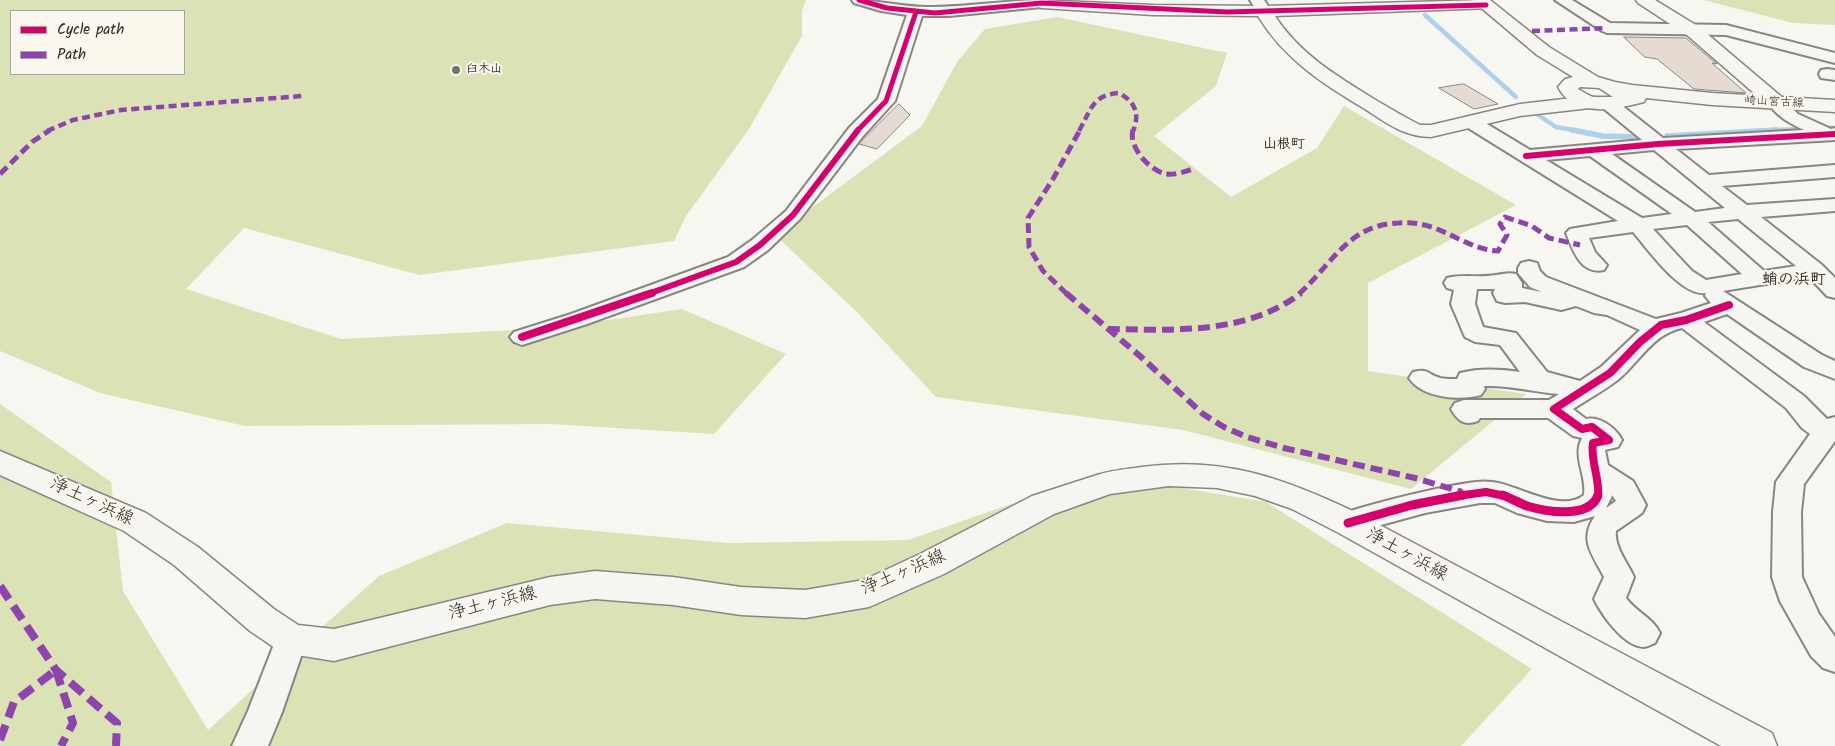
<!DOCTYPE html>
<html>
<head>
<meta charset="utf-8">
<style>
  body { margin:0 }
  #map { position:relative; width:1835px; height:746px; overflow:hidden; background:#f8f6f0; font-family:Kalam,sans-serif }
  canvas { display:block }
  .legend { position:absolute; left:10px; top:10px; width:175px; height:65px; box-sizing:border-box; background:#fbf7ec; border:1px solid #a8a59f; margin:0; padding:6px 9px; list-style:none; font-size:15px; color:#2b2b2b }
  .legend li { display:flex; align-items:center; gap:10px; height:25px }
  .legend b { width:25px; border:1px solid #a8a59f }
</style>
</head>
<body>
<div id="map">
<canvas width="1835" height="746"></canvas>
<ul class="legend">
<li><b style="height:6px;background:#d6006c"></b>Cycle path</li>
<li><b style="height:6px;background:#8e44ad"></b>Path</li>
</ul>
</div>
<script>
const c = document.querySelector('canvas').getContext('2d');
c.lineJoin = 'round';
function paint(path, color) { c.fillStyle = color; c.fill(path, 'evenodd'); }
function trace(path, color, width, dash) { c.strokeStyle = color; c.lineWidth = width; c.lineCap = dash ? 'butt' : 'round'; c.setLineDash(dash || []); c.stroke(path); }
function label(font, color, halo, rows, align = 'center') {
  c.font = font + ' Kalam,"Klee One",sans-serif'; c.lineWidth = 4; c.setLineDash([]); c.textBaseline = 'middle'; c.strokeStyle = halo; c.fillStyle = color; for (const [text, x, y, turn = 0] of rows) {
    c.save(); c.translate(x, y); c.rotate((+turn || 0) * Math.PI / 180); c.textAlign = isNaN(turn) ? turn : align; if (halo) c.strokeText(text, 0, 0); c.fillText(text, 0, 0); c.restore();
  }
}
paint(new Path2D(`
  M0,0H806L802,11V36L749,129L686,216L674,241L420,275L244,228L186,289L341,339L554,328L682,309L786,354L714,434L551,424L245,426L100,393L0,351ZM11,11H184V74H11Z
  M1703,0H1835V25L1793,23Z
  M1057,17L1227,53L1216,86L1154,136L1231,197L1317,148L1344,106L1516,205L1368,283V371L1526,394L1411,489L1183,430L936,397L857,312L775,235L922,126L957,62L985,29Z
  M0,404L111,482L123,591L208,730L379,576L507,523L728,543L908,540L1097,474L1266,502L1532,669L1461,746H0Z`), '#dbe2b5');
trace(new Path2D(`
  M1425,15L1516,97
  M1538,115L1556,127L1579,131
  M1826,128H1835
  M1754,131L1799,129`), '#add0ec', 4.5);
trace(new Path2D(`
  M1572,130L1603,136L1638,137
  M1667,136L1777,130`), '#add0ec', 5.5);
const building = new Path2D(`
  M1624,37L1686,38L1717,64L1712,63L1746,93L1694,89L1657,59L1645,57Z
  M1464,84L1498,104L1474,109L1439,88Z
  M899,104L910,115L877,149L859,144Z`);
paint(building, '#e6dbd3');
trace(building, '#878684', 1);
const minor = new Path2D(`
  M852,0C878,0 902,7 928,7C968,7 1007,0 1047,0L1049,3L1047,6L1042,7L949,16H922L895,101L863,136L800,219L768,250L744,267L587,324L522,345L514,342L510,337L514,332L571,314L728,257L752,240L786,211L849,128L878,99L907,15L881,11L854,3Z
  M1250,0H1264L1272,12L1269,15H1259Z
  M1555,0H1572L1610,23L1726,25L1835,53V63L1726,35L1607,33L1602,31Z
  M1827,69L1835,70V80L1821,78L1819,74L1821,70Z
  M1777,98L1783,99L1798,114L1831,129L1835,128V140L1676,149L1709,175L1835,165V177L1722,186L1747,205L1835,199V211L1761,217L1822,265L1835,278V298L1827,296L1809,277L1723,291L1822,355L1835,361V379L1804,367L1727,314L1704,322L1804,396L1827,419L1835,417V441L1804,484L1801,512L1802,577L1819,614L1835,637V672L1823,668L1811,656L1780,601L1772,577L1773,512L1776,482L1810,434L1802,428L1786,408L1682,328C1653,334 1640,361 1619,379C1605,390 1588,399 1573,409L1586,419C1600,416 1616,428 1622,440L1618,447L1605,450L1608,465L1633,481L1646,505L1642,513L1616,531C1614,547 1628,563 1634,577L1626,598C1636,612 1653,618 1660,633L1655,643C1652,644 1647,647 1644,647C1624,647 1602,615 1594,599L1604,577C1593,555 1578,540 1595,516L1574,522L1547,521L1517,513L1495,503H1480L1425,513L1348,534L1338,531L1333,523L1338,515C1374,503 1412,494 1450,486C1464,484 1478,480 1492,482C1517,484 1560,514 1584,495C1587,476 1572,456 1582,438L1573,436L1548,418H1480L1478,421C1464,426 1458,421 1451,409L1455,403L1464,400H1549L1559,394C1534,392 1509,385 1484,386L1485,389L1481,395C1460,401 1422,398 1409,378L1413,372C1429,368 1427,374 1440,378C1445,379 1451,379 1457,379L1460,373C1480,368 1500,369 1520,372L1500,345L1475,342L1465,337L1451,304L1454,290L1447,288L1444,283L1447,278C1463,274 1479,278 1496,275C1504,274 1508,272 1516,274L1522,283V288L1542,292L1530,287L1518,273V268L1521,263L1529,261L1537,263L1540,271L1546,277L1656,319L1681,313L1711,303L1705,296L1706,293C1681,297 1648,249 1633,232L1589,238L1595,252L1607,265L1604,270C1581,275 1573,251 1566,233L1570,229L1618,221L1465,126L1462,122L1465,118L1471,117L1477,118L1530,150L1642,140L1603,108L1600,104L1603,100L1609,99L1615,100L1663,138L1804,130C1789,123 1778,117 1768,103L1771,99ZM1654,150L1725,208L1695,212L1612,154ZM1590,156L1672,214L1642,218L1546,160ZM1738,219L1796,266L1764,271L1708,222ZM1687,225L1742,274L1706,280L1692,271L1653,229ZM1477,289H1495L1493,293L1497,301L1505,303L1525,302L1561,310L1576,306L1594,313L1607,315L1640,330L1601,367L1580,381L1547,372L1516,333L1483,327L1475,304ZM1612,495L1616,501L1606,508L1612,496Z
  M291,625L302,629L307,639L282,712L268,746H232L248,711L280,629Z`);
const tertiary = new Path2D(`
  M1036,0L1153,5L1264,6L1486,0L1492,2L1494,5L1492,8L1275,16C1300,55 1340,78 1379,102C1393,110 1406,118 1420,125H1431L1520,104L1590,96L1597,98L1600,102L1597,106L1590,108L1520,116L1431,137C1405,137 1386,123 1365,109C1323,84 1284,59 1258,16L1153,15L1042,8L1036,6L1034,3Z
  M1636,0H1655L1699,27L1784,99L1787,103L1784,107L1777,109L1770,107L1687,35L1638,3Z`);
const secondary = new Path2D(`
  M1472,0H1490L1549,47L1598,77L1615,82L1632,85L1712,93L1835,100V112L1712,105L1646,98L1644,102C1616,109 1575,119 1558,87L1565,79L1573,77L1537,55ZM1580,87L1599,88L1613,97H1592L1578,89Z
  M0,451L146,513L198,547L274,609L298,625L334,629L550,577L595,571L673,577L741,587L805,590L864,580L920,554L1032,496L1097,475C1112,470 1127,469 1142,467C1225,456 1286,479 1359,514L1772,733L1777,746H1721L1337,532L1292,509L1255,496L1217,488L1169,486L1110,494L1054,514L944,574L869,607L805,618L741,615L673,605L595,599L550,605L334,661L291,654L278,650L250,631L174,565L124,531L0,475Z`);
trace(minor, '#878684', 4);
trace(tertiary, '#878684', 3);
trace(secondary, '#878684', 3);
paint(minor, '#f6f5f1');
paint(tertiary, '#f6f5f1');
paint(secondary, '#f6f5f1');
trace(new Path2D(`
  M1532,31L1607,28
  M47,131L73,120L121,110L302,96
  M1079,131C1091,110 1092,95 1119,93C1136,102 1140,115 1133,131`), '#8e44ad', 4.5, [8, 4.5]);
trace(new Path2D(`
  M1133,130C1128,147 1150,171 1166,174C1175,175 1184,172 1193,169
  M0,174L32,142L50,130
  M1067,294L1043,271L1029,247L1028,218L1053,179L1080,130
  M1299,294C1332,264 1349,224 1399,223C1412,222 1425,224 1437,229C1458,237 1475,250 1498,251L1507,235L1500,224L1505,217L1532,226L1549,238L1580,245`), '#8e44ad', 5, [10, 5]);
trace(new Path2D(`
  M1066,293L1140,356L1203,414L1224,427L1247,437L1284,448L1415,478L1462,492
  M1108,329C1173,330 1246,335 1301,293`), '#8e44ad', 6, [12, 6]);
trace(new Path2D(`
  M0,586L56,670L117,723L116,746
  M56,670L73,723L61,746
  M0,740L14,702L56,670`), '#8e44ad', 8, [16, 8]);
trace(new Path2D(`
  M859,0L887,8L935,13L1042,3L1227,12L1486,5
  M857,131L886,101L916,12`), '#d6006c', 5);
trace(new Path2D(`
  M1526,156L1658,144L1835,134
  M648,294L736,262L760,245L793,215L858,130`), '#d6006c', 6);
trace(new Path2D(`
  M522,337L652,293
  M1457,496L1486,492L1505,496
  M1598,496C1600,478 1590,461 1593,443L1609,440L1592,427L1582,429L1554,409L1610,373L1640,342L1661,325L1686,320L1729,305`), '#d6006c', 8);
trace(new Path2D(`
  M1502,495C1511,498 1519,503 1527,506C1547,512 1590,519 1598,495
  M1348,523L1412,505L1463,495`), '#d6006c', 9);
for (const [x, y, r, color] of [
  [456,70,5,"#737270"]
]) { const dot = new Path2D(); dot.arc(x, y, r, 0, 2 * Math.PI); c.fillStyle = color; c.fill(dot); trace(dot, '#fbf7ec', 2); }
label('bold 12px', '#2b2b2b', '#fbf7ec', [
  ["臼木山",466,70]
], 'left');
label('12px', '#2b2b2b', '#fbf7ec', [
  ["崎山宮古線",1774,103,3]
]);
label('bold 14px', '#2b2b2b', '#fbf7ec', [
  ["山根町",1284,146]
]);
label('bold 16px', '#2b2b2b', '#fbf7ec', [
  ["蛸の浜町",1794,281]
]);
label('18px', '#2b2b2b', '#fbf7ec', [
  ["浄土ヶ浜線",91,503,25],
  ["浄土ヶ浜線",1406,556,29],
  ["浄土ヶ浜線",904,574,-23],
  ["浄土ヶ浜線",493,605,-14]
]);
</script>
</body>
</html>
